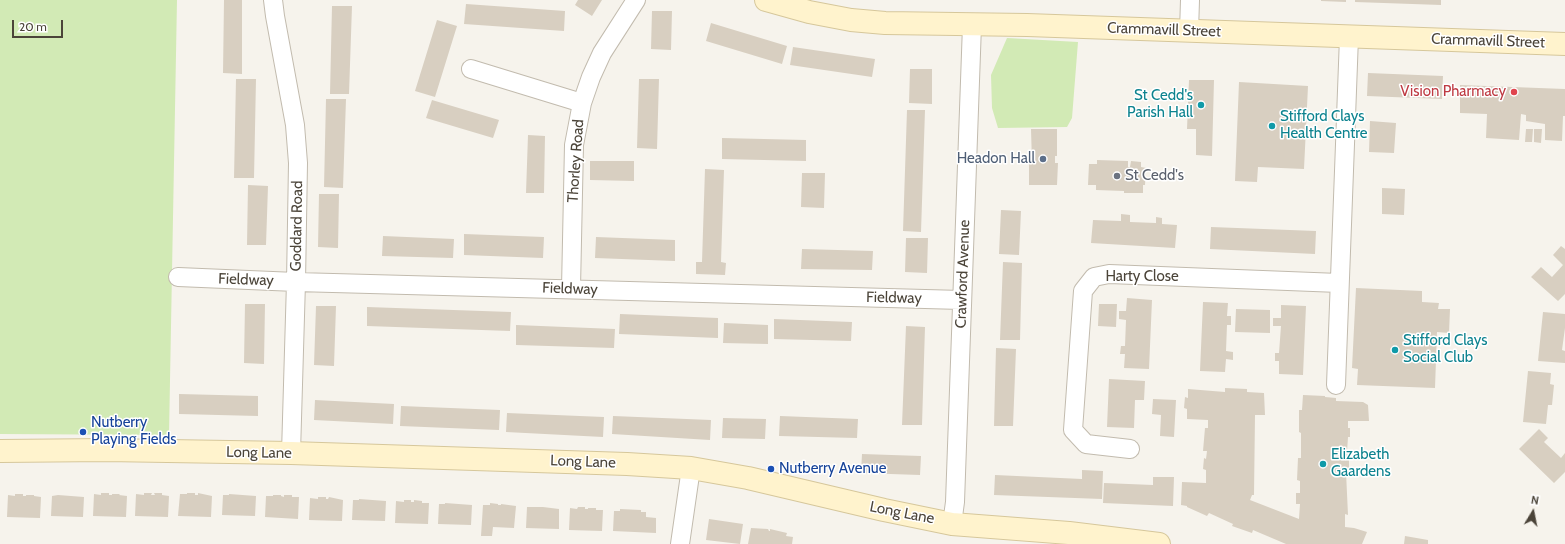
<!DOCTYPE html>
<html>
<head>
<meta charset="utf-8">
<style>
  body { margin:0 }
  #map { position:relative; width:1565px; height:544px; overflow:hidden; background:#f6f3ec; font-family:Cabin,sans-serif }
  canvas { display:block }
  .north { position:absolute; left:1513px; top:492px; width:40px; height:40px; -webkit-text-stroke:3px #fff; paint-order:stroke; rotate:10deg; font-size:11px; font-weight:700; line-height:16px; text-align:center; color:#4b4439 }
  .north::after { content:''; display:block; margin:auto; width:14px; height:18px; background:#4b4439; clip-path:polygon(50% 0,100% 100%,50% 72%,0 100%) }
  .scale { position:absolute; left:12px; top:20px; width:51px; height:18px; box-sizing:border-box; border:2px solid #4b4439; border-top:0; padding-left:5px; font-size:12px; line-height:14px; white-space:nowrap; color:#4b4439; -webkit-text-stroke:3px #fff; paint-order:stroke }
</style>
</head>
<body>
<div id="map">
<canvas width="1565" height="544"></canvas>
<div class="north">N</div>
<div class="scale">20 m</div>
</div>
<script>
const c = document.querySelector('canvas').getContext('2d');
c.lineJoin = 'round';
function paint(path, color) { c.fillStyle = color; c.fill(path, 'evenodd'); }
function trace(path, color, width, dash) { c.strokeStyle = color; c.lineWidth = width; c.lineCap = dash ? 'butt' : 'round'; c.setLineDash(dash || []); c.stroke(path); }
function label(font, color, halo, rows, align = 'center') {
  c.font = font + ' Cabin,sans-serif'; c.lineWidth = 3; c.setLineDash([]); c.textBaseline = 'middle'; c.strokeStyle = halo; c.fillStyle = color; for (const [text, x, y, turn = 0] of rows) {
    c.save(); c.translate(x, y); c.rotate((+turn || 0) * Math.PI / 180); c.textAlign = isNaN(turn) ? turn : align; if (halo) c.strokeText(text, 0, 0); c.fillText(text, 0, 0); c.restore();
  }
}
paint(new Path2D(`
  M0,0H177L169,435L0,434Z
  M1007,38L1078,42L1072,118L1067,127L998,128L992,108L991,75Z`), '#d2eab5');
paint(new Path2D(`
  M224,0H242V74L223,73Z
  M578,0H602L592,16L575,5Z
  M1321,0H1346V2L1321,1Z
  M1355,0H1441V5L1355,2Z
  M466,4L565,11L564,31L464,24Z
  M332,6H352L349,94H330Z
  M652,11H672L671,50L651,49Z
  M437,20L457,26L435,97L415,91Z
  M711,23L787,46L782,64L706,41Z
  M793,47L875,59L872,77L790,65Z
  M910,69H932V104L909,103Z
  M1368,73L1443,76L1442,99L1367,96Z
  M236,79H256L254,178H234Z
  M639,79H659L657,149L637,148Z
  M1189,80H1214L1212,156L1196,155V129H1187Z
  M1239,82L1308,86L1304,169L1258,167L1257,182L1235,181Z
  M1460,85L1565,89V116H1563L1562,141L1545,140V124L1526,121V115L1521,114L1519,140L1486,138L1487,114L1460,113Z
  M326,99H346L343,188L324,187Z
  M432,100L499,120L493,138L426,118Z
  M907,110H925L921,232L903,231Z
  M1370,121L1396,123L1394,153L1369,152Z
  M1031,129H1057V156H1055V163H1058L1057,185H1029V163H1032Z
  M1526,129H1533L1532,142H1525Z
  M1534,129H1542L1541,143L1534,142Z
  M528,135L545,136L544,193H526Z
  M722,138L806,140V161L722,159Z
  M1097,160L1128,161V167H1130L1131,161L1141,162V167L1146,168L1145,185H1143V193H1124V191L1096,190V185H1088L1089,164H1097Z
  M590,161H634V181L590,180Z
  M705,169L724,170L721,262L726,263L725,275L696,274V262H702Z
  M802,173H825L824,208L801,207Z
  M248,185L268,186L266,245H247Z
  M1382,188L1405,189L1404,215L1382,214Z
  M319,194H339L338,248L318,247Z
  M1001,210L1021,211L1019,255L999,254Z
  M1121,214L1130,215V222L1156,223V217L1162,218V224L1177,225L1175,248L1091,243L1093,220L1121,221Z
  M1211,227L1316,231L1315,254L1210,249Z
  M464,234L544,237L543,258L464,255Z
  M383,236L454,239L453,258L382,256Z
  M596,237L675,240V261L595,258Z
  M906,238H928L927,273L905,272Z
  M1561,246L1565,249V294L1558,301L1531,277L1541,267L1552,277L1563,265L1553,255Z
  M802,249L873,251L872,270L801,269Z
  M1003,262L1022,263L1020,340H1000Z
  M1356,288L1422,291V302L1439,303L1438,309H1450L1449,333L1437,332L1435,388L1357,385L1358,369L1352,368Z
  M1127,298L1152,300L1149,369L1124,368L1125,354H1120L1121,346H1125L1126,320L1119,319V311H1126Z
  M1203,302L1228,303L1227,316H1231V325H1227L1226,351L1233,352V360L1226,359L1225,372L1200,371Z
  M245,304H265L264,364L244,363Z
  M1099,304H1117L1116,327L1098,326Z
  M1281,305L1306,306L1303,375L1279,374V361H1275V353H1279L1281,326H1273V318H1281Z
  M316,306H336L334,366L314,365Z
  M367,307L511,312L510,331L367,326Z
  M1236,309L1270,310V333L1235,332Z
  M1543,312L1565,314V328L1562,350L1565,351V363L1538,361Z
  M620,314L718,318V338L619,334Z
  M774,319L852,322L851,341L774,339Z
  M724,323L768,325V344L723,343Z
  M516,325L615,329L614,348L516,345Z
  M906,326L925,327L922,425H902Z
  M996,348L1016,349L1013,426H994Z
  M1528,371L1551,373L1550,384L1554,385L1552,405H1548L1546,424L1523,422Z
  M1109,379L1145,381L1144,400H1135L1134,428L1107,427Z
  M1225,388L1247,389V392L1264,393L1265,415H1255L1254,495H1252L1250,500L1299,519L1300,504H1296V493H1300V481L1297,480L1298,458H1301V433L1299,432V410H1302L1303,395L1325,396V397L1336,398V401L1363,402L1368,405L1369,421H1348V428H1350V437H1348L1347,452H1349V472H1346L1348,515L1345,514V527L1354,528L1367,532L1362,544H1286L1253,530L1252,533L1232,526L1233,524L1209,513L1207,516L1187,507V506L1181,505L1182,482L1206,483V470L1203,469L1204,458L1206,459L1207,451H1203L1205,428H1208V420L1187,419V409L1184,408L1185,397L1188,398V389L1225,392Z
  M179,394L258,396V416L179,414Z
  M1153,399L1176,400L1174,437L1160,436L1161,415L1152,414Z
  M315,400L394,404L393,424L314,420Z
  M401,406L500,410L499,430L400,426Z
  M507,413L604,417L603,437L506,432Z
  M613,416L711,420L710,440L612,434Z
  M780,416L858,419L857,438L779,436Z
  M723,418L766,419L765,439L722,438Z
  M1539,429L1548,438L1544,442L1561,458L1565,453V472L1554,483L1519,449Z
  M862,454L921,456L920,475L861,473Z
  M1082,470L1103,471L1102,499L994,495L995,475L1082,479Z
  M1153,477H1174L1173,506L1103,503L1104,483L1153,485Z
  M101,493H109V495H112V494H120L119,495L127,496L126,517L93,516L94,494L101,495Z
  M144,493H152L151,495H155L154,493H162V495L169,496L168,517L135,516L136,494L144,495Z
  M187,493H195V495H198V493L212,496L211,517L178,516L180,494H187Z
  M15,494H23V496H26V495H34V496L41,497L40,518L7,517L8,495L15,496Z
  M229,494L256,496L255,516L222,515L223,495H229Z
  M58,495L84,497L83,517L51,516L52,496Z
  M273,495H281V496L284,497V495H292V497H299L298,519L265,517L266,496H273Z
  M318,497H326V499H328L329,497L343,500L342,521L309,520L310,498L318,499Z
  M359,499L386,501L385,521L352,520L353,500H359Z
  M404,500H411V502H414V500L422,501V503H429L428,524L395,523L396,501L404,502Z
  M445,503L472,505L471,525L438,524L439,504H445Z
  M490,503L498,504V505H501V504L516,506L514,528L493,527L492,536H481L483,505H490Z
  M527,507H543L559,509V529L526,528Z
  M578,507H585V509H588V508H596V510H603L602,531L569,530L570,508L577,509Z
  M620,509L641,510V512H646V517L656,518V533L613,531L614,511H620Z
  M709,519L743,524L740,544L706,540Z
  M751,528L768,529L769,531H770V529L787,533L786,536L793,537L792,544H748Z
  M1405,536L1428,540V544H1404Z`), '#d8cfc1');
const street = new Path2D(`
  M273,0L275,16L295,125L298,163L296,282L291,453
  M1189,32L1190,0
  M471,69L582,103
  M178,277L296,282L962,300
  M571,288L574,145L582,103L591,77L602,53L636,0
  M1336,385L1349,37
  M1130,449L1086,444L1073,430L1083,291L1094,277L1109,274L1339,283
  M952,524L955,502L972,25
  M680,544L691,468`);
const secondary = new Path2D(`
  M766,0L809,12L851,20L885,23L1027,25L1565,44
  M0,451L106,450L291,453L627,464L691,468L748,478L884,510L952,524L1069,533L1159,544`);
trace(street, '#c2bbae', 20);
trace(secondary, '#d6c79b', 24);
trace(street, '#fff', 18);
trace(secondary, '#fff3cd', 22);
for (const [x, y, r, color] of [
  [1514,92,4,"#e0444e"],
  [1201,105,4,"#0f9aa8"],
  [1272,126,4,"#0f9aa8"],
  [1043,159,4,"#5c6f8a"],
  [1117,176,4,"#6b7280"],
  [1395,350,4,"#0f9aa8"],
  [83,432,4,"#1a4fb4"],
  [1323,464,4,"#0f9aa8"],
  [771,469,4,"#1a4fb4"]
]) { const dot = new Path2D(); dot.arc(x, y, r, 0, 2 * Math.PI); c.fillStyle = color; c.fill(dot); trace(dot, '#fff', 1.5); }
label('15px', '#4b4439', '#fff', [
  ["Crammavill Street",1164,30,2],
  ["Crammavill Street",1488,41,2],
  ["Thorley Road",576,161,-86],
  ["Goddard Road",297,226,-89],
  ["Crawford Avenue",963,274,-88],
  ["Harty Close",1142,277],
  ["Fieldway",246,280,2],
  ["Fieldway",570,289,2],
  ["Fieldway",894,298,1],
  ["Long Lane",259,453,1],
  ["Long Lane",583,462,2],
  ["Long Lane",902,513,11]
]);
label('15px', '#be3a42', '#fff', [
  ["Vision Pharmacy",1506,92]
], 'right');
label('15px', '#0d838f', '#fff', [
  ["St Cedd's",1193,96,"right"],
  ["Parish Hall",1193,113,"right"],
  ["Stifford Clays",1280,117],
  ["Health Centre",1280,134],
  ["Stifford Clays",1403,341],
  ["Social Club",1403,358],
  ["Elizabeth",1331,455],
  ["Gaardens",1331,472]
], 'left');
label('15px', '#4e5e75', '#fff', [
  ["Headon Hall",1035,159]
], 'right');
label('15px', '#5b616d', '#fff', [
  ["St Cedd's",1125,176]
], 'left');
label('15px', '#164399', '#fff', [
  ["Nutberry",91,423],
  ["Playing Fields",91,440],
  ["Nutberry Avenue",779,469]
], 'left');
</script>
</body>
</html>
